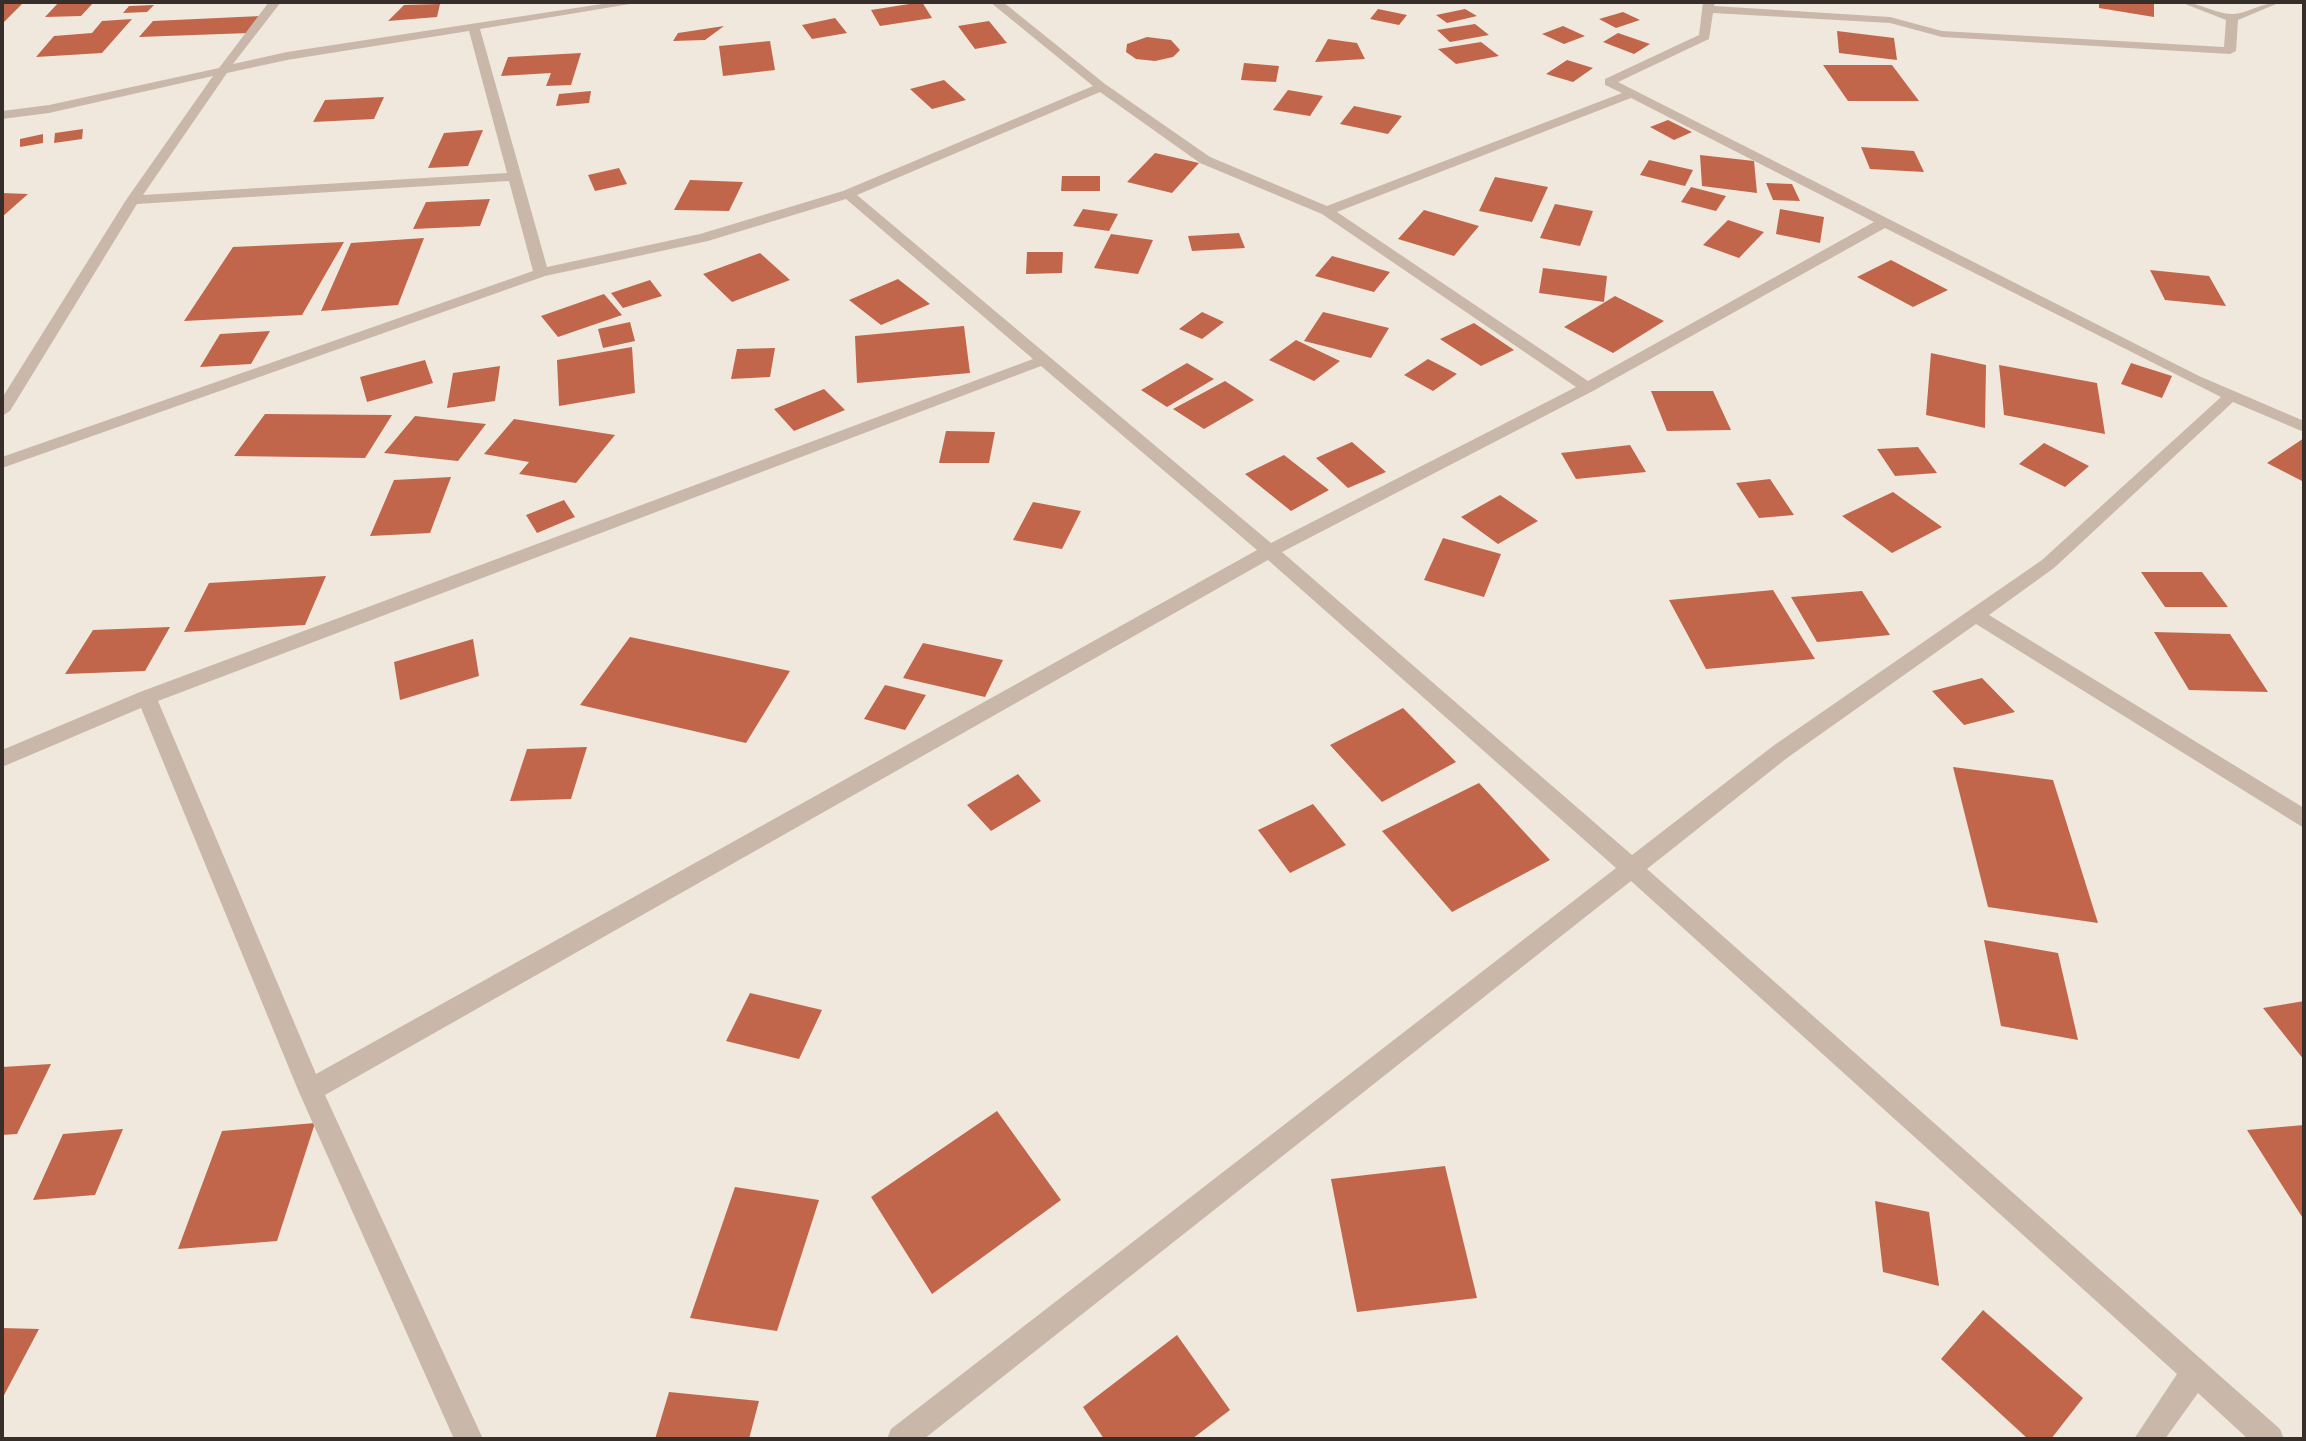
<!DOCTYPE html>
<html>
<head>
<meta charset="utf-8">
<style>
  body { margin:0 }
  #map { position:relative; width:2306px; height:1441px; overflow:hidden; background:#f1e8dd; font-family:Mulish,sans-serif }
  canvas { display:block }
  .frame { position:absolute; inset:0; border:4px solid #372d29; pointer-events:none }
</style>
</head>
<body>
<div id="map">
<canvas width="2306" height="1441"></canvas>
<div class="frame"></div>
</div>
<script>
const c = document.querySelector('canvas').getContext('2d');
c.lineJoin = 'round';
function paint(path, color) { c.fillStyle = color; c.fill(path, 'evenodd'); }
paint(new Path2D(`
  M2,2H24L2,24Z
  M59,2H94L81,16L45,17Z
  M922,2L932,18L880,26L871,10Z
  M2099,2H2154V17L2099,8Z
  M440,4L437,17L388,21L404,5Z
  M154,5L147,12L123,13L129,6Z
  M1378,9L1407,15L1399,25L1370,19Z
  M1465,9L1477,16L1447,23L1436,15Z
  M1623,12L1640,20L1616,28L1599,19Z
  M261,16L249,33L139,37L153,21Z
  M835,18L847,33L812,39L802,25Z
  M132,19L102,53L36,57L54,36L92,33L102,21Z
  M989,21L1007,43L975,49L958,26Z
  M1475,24L1489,35L1450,42L1437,30Z
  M724,26L705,40L673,41L678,33Z
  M1563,26L1585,36L1564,44L1542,34Z
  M1837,31L1894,38L1897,60L1839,53Z
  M1618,33L1650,44L1634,54L1603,42Z
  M1147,37L1171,40L1180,50L1173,57L1155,61L1136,59L1126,52L1127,44Z
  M1328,39L1357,43L1365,59L1315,62Z
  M770,41L775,70L723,76L719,46Z
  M1481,42L1499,56L1456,64L1438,49Z
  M581,53L571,85L546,86L551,73L501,76L508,57Z
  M1567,60L1593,68L1573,82L1546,74Z
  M1244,63L1279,66L1276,82L1241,80Z
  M1823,65H1892L1919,101H1848Z
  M944,80L966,100L932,109L910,89Z
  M1288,90L1323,96L1310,116L1273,110Z
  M591,91L589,103L556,106L559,94Z
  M384,97L374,119L313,122L325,100Z
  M1354,106L1402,116L1388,134L1340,124Z
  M1668,120L1692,132L1674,140L1650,127Z
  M83,129L82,139L54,143L55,133Z
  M483,130L468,166L428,168L444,133Z
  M43,134V143L20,147V139Z
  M1861,147L1914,151L1924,172L1870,169Z
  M1155,153L1199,163L1172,193L1127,182Z
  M1700,155L1754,161L1757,193L1702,186Z
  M1649,160L1693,170L1685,186L1640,175Z
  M619,168L627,184L595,191L588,175Z
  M1062,176H1100V191H1061Z
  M1495,177L1548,187L1532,222L1479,211Z
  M690,180L743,182L729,211L674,210Z
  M1766,183L1792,184L1800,201L1773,200Z
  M1691,187L1726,196L1716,211L1681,202Z
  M2,193L28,194L2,217Z
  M490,199L480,226L413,229L426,202Z
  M1555,204L1593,211L1580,246L1540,238Z
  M1083,209L1118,214L1109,231L1073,226Z
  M1780,209L1824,217L1820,243L1776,234Z
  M1424,210L1479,226L1454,256L1398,239Z
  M1728,220L1764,232L1739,258L1703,245Z
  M1239,233L1245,248L1192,251L1188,236Z
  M1111,234L1153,240L1138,274L1094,268Z
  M424,238L398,305L321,311L351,243Z
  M344,242L302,315L184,321L233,247Z
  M1027,252H1063L1062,273L1026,274Z
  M760,253L790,280L732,302L703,274Z
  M1332,256L1390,272L1374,292L1315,276Z
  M1891,260L1948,290L1913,307L1857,277Z
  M1543,268L1607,276L1604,302L1539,293Z
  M2150,270L2209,276L2226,306L2165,300Z
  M898,279L930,304L881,325L849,300Z
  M650,280L662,296L623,308L611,293Z
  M604,294L622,315L558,337L541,316Z
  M1615,296L1664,321L1613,353L1564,327Z
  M1202,312L1224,322L1202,339L1179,329Z
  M1323,312L1389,328L1371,358L1304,341Z
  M630,322L635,341L603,348L598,329Z
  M1474,323L1514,350L1481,366L1440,339Z
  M964,326L970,373L857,383L855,336Z
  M270,331L251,364L200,367L220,334Z
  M1296,340L1340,361L1314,381L1269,360Z
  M632,347L635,393L559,406L557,360Z
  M775,348L770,377L731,379L737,349Z
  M1931,353L1986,365L1985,428L1926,415Z
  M1428,359L1457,374L1433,391L1404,375Z
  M425,360L433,383L367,402L360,377Z
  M1187,363L1214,379L1167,407L1141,390Z
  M2131,363L2172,376L2162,398L2121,384Z
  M1999,365L2097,383L2105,434L2004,415Z
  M500,366L495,401L447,408L453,373Z
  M1225,381L1254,400L1204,429L1173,409Z
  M824,389L845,410L794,431L774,409Z
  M1651,391H1713L1731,430L1667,431Z
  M265,414L392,415L365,458L234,456Z
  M415,416L486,424L458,461L384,453Z
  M514,419L615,435L576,483L519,474L529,462L484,454Z
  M946,431L995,432L989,463H939Z
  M2304,438V482L2267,463Z
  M1352,442L1386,472L1348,488L1316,458Z
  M2044,443L2089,466L2065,487L2019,464Z
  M1630,445L1646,472L1576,479L1561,453Z
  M1918,447L1937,473L1895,476L1877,449Z
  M1284,455L1329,490L1291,511L1245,474Z
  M451,477L430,533L370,536L394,480Z
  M1770,479L1794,515L1759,518L1736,483Z
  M1893,492L1942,527L1892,553L1842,516Z
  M1500,495L1538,521L1498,544L1461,517Z
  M564,500L575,517L537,533L526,515Z
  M1033,502L1081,511L1062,549L1013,540Z
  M1443,538L1501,554L1484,597L1424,580Z
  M2141,572H2202L2228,607H2165Z
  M326,576L305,625L184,632L209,583Z
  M1773,590L1815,659L1706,669L1669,600Z
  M1862,591L1890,635L1817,642L1791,597Z
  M170,627L145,671L65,674L93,630Z
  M2154,632L2230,634L2268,692L2189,690Z
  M630,637L790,671L746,743L580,705Z
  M473,639L479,676L400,700L394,662Z
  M923,643L1003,660L985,697L903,678Z
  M1982,678L2015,712L1964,725L1932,691Z
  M885,685L926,695L905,730L864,719Z
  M1403,708L1456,762L1382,802L1330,745Z
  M587,747L571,799L510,801L527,749Z
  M1953,767L2053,780L2098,923L1988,907Z
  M1018,774L1041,801L991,831L967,805Z
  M1479,783L1550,860L1452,912L1382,831Z
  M1313,804L1346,845L1290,873L1258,830Z
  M1984,940L2058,953L2078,1040L2001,1026Z
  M750,993L822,1010L799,1059L726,1041Z
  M2304,1001V1060L2263,1008Z
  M51,1064L17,1134L2,1135V1067Z
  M997,1111L1061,1200L932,1294L871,1197Z
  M315,1123L277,1241L178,1249L222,1131Z
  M2304,1125V1220L2247,1130Z
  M123,1129L95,1195L33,1200L63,1134Z
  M1445,1166L1477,1298L1357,1312L1331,1179Z
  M735,1187L819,1200L777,1331L690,1318Z
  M1875,1201L1929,1212L1939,1286L1883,1272Z
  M1983,1310L2083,1398L2051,1439H2028L1941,1359Z
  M2,1328L39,1329L2,1399Z
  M1177,1335L1230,1410L1192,1439H1104L1083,1407Z
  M669,1392L759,1401L749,1439H655Z`), '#c1664b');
paint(new Path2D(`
  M269,2H281L233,64L287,52L615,2H642L480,29L547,267L700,234L843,191L1093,86L990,2H1003L1105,84L1210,157L1327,206L1622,93L1605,85V79L1699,35L1703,2H1715L1714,6L1890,17L1942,31L2224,47L2226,20L2180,2C2199,2 2213,13 2231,14C2244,15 2263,2 2281,2L2238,20L2236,51L2230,54L1942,37L1890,23L1713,13L1709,39L1618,82L2199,376L2304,421V432L2233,402L2054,568L1989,615L2304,808V828L1976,624L1787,758L1647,869L2280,1429L2284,1439H2248L2198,1393L2165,1439H2134L2177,1374L1631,881L924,1439H887L891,1429L1616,868L1268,560L325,1095L483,1439H454L298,1090L141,708L2,767V750L140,692L1033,359L846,199L708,241L545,276L2,468V457L533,271L509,181L137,204L10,411L2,416V398L126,200L213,76L49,113L2,119V111L49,105L219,68ZM469,31L507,173L143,195L227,73L287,60ZM1100,92L1200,163L1322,214L1576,387L1271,543L857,195ZM1631,98L1874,222L1588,381L1337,212ZM1885,228L2221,397L2042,560L1773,746L1632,855L1282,552L1593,391ZM1041,366L1257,550L316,1074L158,701Z`), '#c9b8a9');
</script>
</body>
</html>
